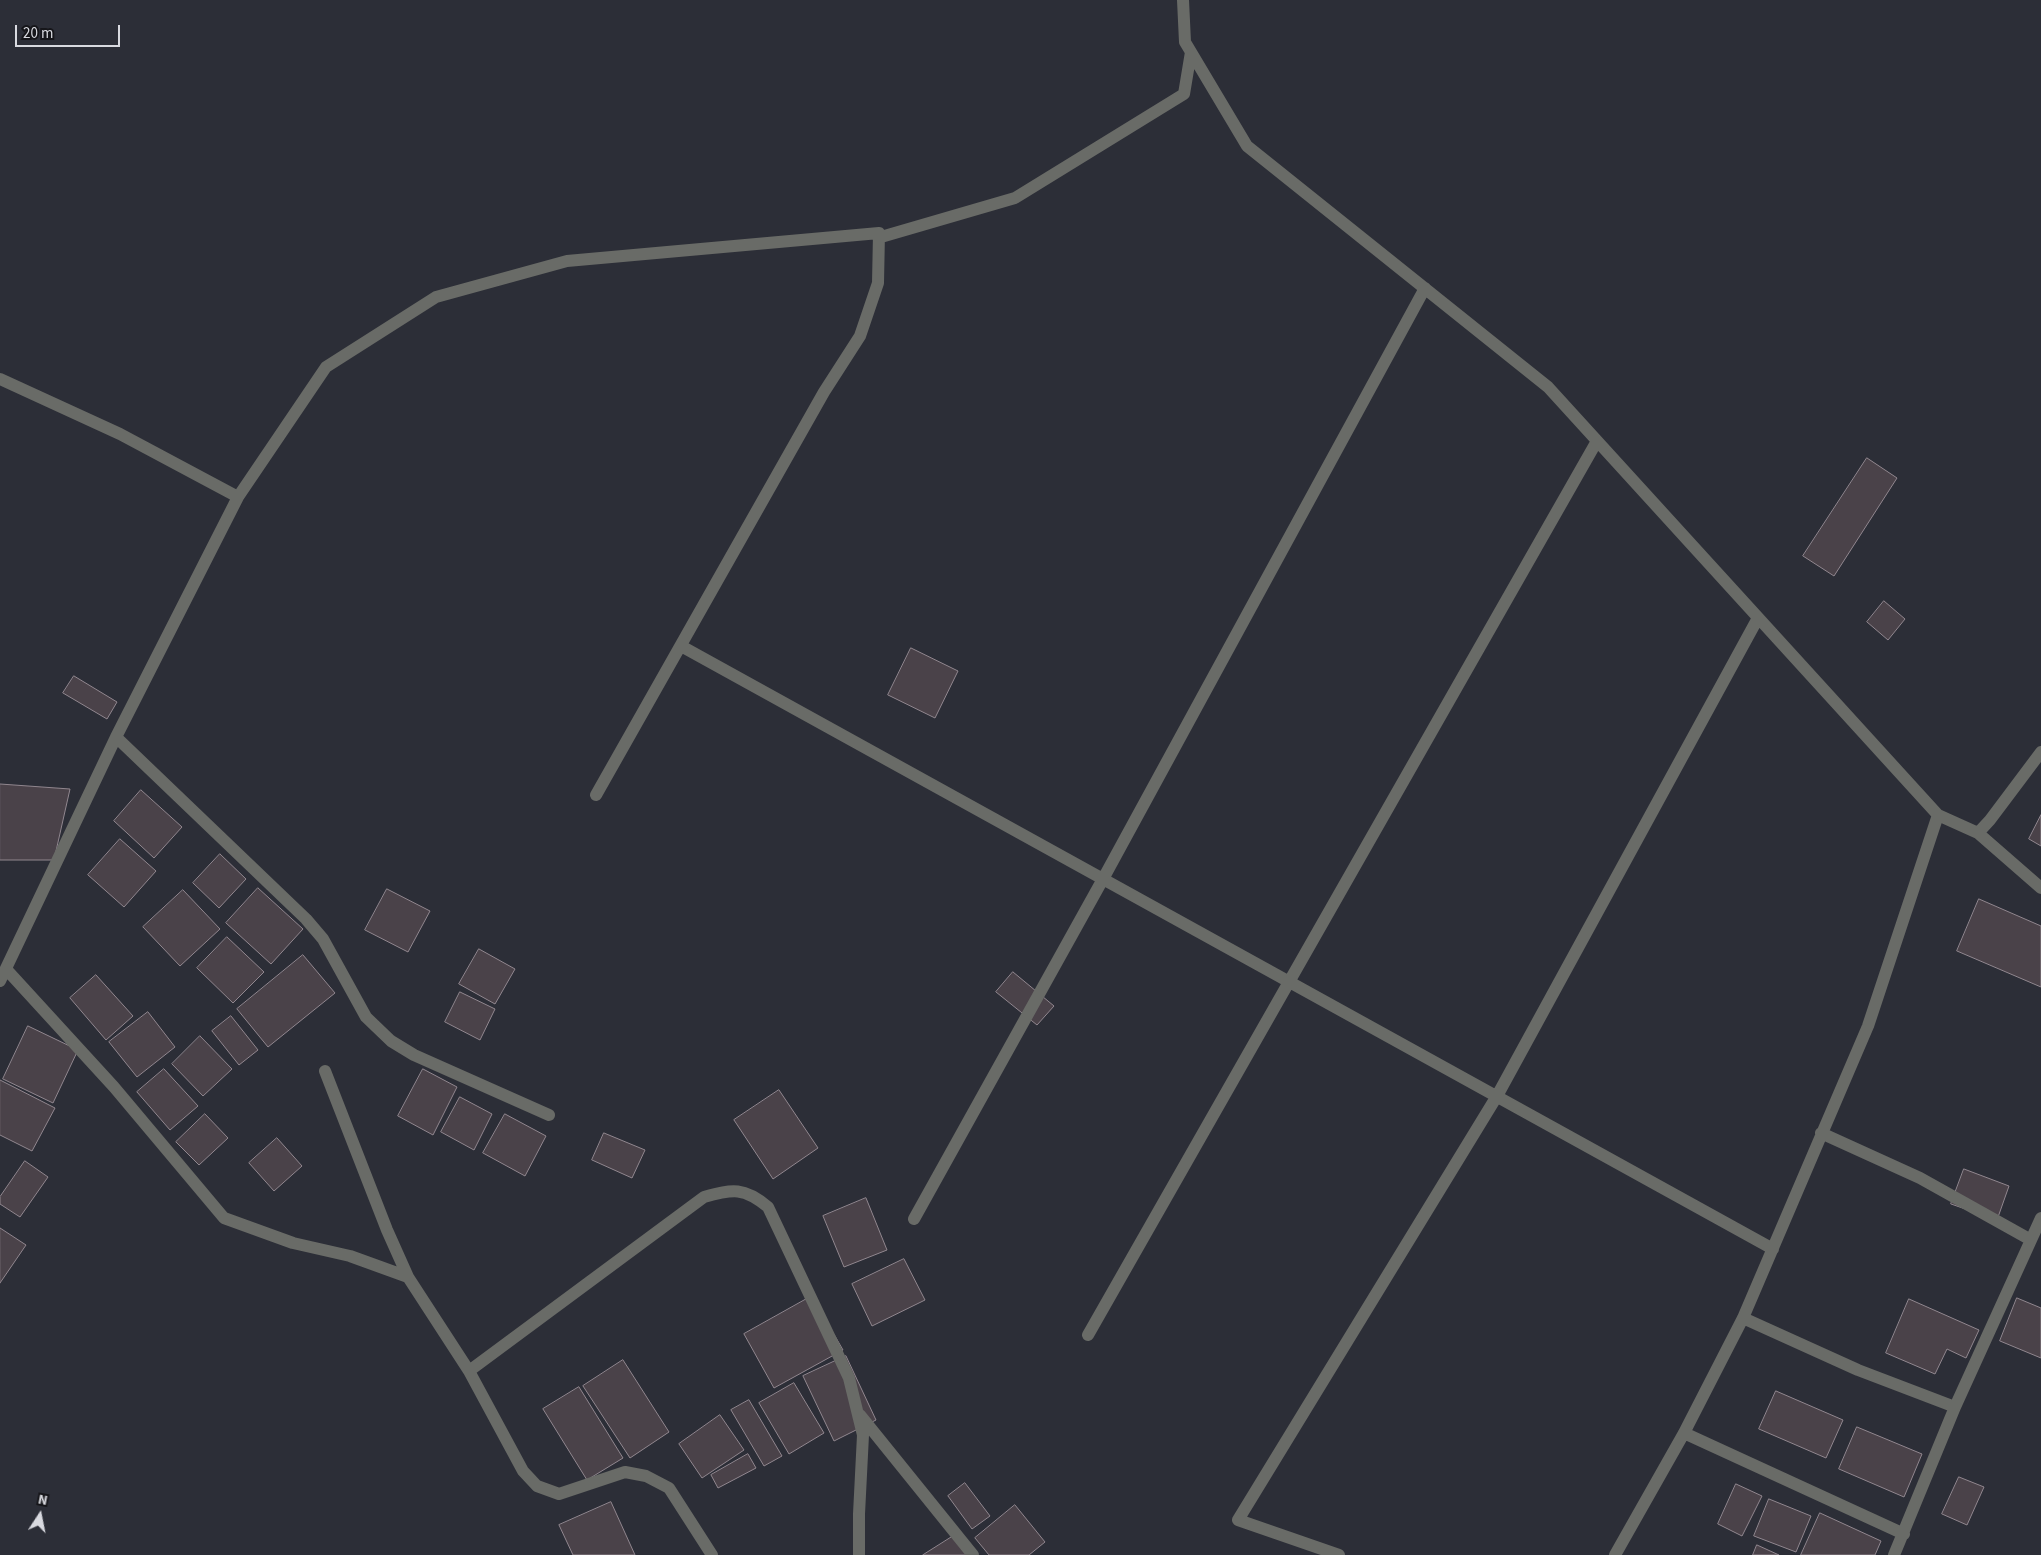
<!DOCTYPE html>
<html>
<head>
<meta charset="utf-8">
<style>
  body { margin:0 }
  #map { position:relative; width:2041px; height:1555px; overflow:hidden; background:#2c2e37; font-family:"Source Sans 3",sans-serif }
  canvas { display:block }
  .north { position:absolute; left:15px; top:1490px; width:50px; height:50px; -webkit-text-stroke:4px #16161a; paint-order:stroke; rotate:11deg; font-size:14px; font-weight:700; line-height:20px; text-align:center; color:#d9dae0 }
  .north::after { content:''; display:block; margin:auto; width:18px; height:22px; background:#d9dae0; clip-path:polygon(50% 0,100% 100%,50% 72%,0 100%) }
  .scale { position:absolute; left:15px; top:25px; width:105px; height:22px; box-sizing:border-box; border:2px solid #d9dae0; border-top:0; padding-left:6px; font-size:15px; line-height:18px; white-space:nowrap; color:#d9dae0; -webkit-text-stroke:4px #16161a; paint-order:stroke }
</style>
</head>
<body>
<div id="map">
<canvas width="2041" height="1555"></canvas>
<div class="north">N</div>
<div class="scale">20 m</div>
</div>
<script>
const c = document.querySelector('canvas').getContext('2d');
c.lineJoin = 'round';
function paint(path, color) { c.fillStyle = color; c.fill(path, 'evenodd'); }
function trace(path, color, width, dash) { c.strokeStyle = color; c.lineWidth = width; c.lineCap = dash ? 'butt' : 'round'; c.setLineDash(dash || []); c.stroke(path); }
const building = new Path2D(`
  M1867,458L1897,478L1834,576L1803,556Z
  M1884,601L1905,619L1888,640L1867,622Z
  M911,648L958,671L935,718L888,695Z
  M74,676L117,702L107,719L63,693Z
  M0,784L70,789L54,860H0Z
  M141,790L182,827L154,858L114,821Z
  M2041,815V846L2029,839Z
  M120,839L156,871L124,907L88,875Z
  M220,854L246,879L219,908L193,883Z
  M258,888L303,929L271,964L226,923Z
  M387,889L430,911L408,952L365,930Z
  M183,890L220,929L180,966L143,927Z
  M1979,899L2041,926V987L1957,951Z
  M227,937L264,972L233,1003L197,968Z
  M479,949L515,969L495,1004L459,984Z
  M303,955L335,993L268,1047L237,1009Z
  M1013,972L1054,1006L1037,1025L996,992Z
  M96,975L133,1016L106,1040L70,998Z
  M460,992L495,1009L480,1040L445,1022Z
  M148,1012L175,1047L137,1077L109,1042Z
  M231,1016L258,1050L239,1065L212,1031Z
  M28,1026L78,1050L53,1103L3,1079Z
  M200,1036L232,1069L203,1096L172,1064Z
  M164,1069L198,1106L170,1130L137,1092Z
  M423,1069L457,1087L433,1135L398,1116Z
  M0,1080L55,1108L32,1151L0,1135Z
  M779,1090L818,1148L773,1179L734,1120Z
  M460,1097L492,1114L474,1150L441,1132Z
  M205,1114L228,1138L199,1165L176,1142Z
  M505,1114L546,1136L525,1176L483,1153Z
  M604,1133L645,1150L632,1178L592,1160Z
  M277,1138L302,1166L274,1191L249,1163Z
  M25,1161L48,1177L20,1217L0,1204V1197Z
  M1964,1169L2009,1186L1997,1220L1951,1204Z
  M866,1198L887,1250L844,1267L823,1216Z
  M0,1228L26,1245L0,1283Z
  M904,1259L925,1300L872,1326L852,1284Z
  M812,1296L843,1350L774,1388L744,1334Z
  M2017,1298L2041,1308V1358L2000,1341Z
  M1909,1299L1979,1330L1966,1358L1947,1349L1935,1374L1886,1353Z
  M846,1356L876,1420L834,1441L803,1376Z
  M623,1360L669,1432L630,1458L583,1386Z
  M794,1383L824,1433L789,1454L759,1403Z
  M579,1387L623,1458L587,1480L543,1409Z
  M1776,1391L1843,1420L1826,1458L1759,1429Z
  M749,1400L782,1456L764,1466L731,1410Z
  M720,1415L744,1450L702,1478L679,1444Z
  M1857,1427L1922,1454L1904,1497L1839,1469Z
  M748,1454L756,1468L718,1488L711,1475Z
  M1959,1477L1984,1487L1967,1525L1942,1514Z
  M965,1483L990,1516L972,1529L948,1496Z
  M1736,1484L1762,1496L1742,1536L1718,1524Z
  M1769,1499L1811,1516L1796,1552L1754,1536Z
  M611,1502L635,1555H573L559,1525Z
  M1015,1505L1045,1542L1029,1555H989L975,1538Z
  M1820,1513L1881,1541L1875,1555H1801Z
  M955,1535L968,1555H923Z
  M1757,1545L1779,1555H1753Z`);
paint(building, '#4a4249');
trace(building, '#91878f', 1);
trace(new Path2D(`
  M1183,0L1185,42L1247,146L1548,387L1938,815L1868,1026L1743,1318L1684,1433L1615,1555
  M0,379L120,434L238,497
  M681,646L1773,1249
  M116,737L306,919L323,939L366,1017L391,1041L414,1055L549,1115
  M596,795L824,392L860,336L878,283L879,233
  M1938,815L1978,833L1990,820L2041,752
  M1978,833L2041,888
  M6,969L114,1087L224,1218L293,1243L350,1256L408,1277
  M0,981L116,737L238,497L326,367L436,297L567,261L879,233L881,237L1015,198L1184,94L1191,52
  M325,1071L387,1230L408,1277L469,1371L523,1471L537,1486L559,1494L625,1472L646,1476L669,1488L712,1555
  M1821,1133L1920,1178L2031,1240L2041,1218
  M914,1219L1103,879L1425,288
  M1743,1318L1858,1370L1955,1407
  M1088,1335L1597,441
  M469,1371L704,1197C733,1189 744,1187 768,1207L849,1378L863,1435L859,1514V1555
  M860,1415L973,1555
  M1684,1433L1904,1534
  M1339,1555L1238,1520L1497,1096L1758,618
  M1894,1555L1955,1407L2031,1240`), '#696b67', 12);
</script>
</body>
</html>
